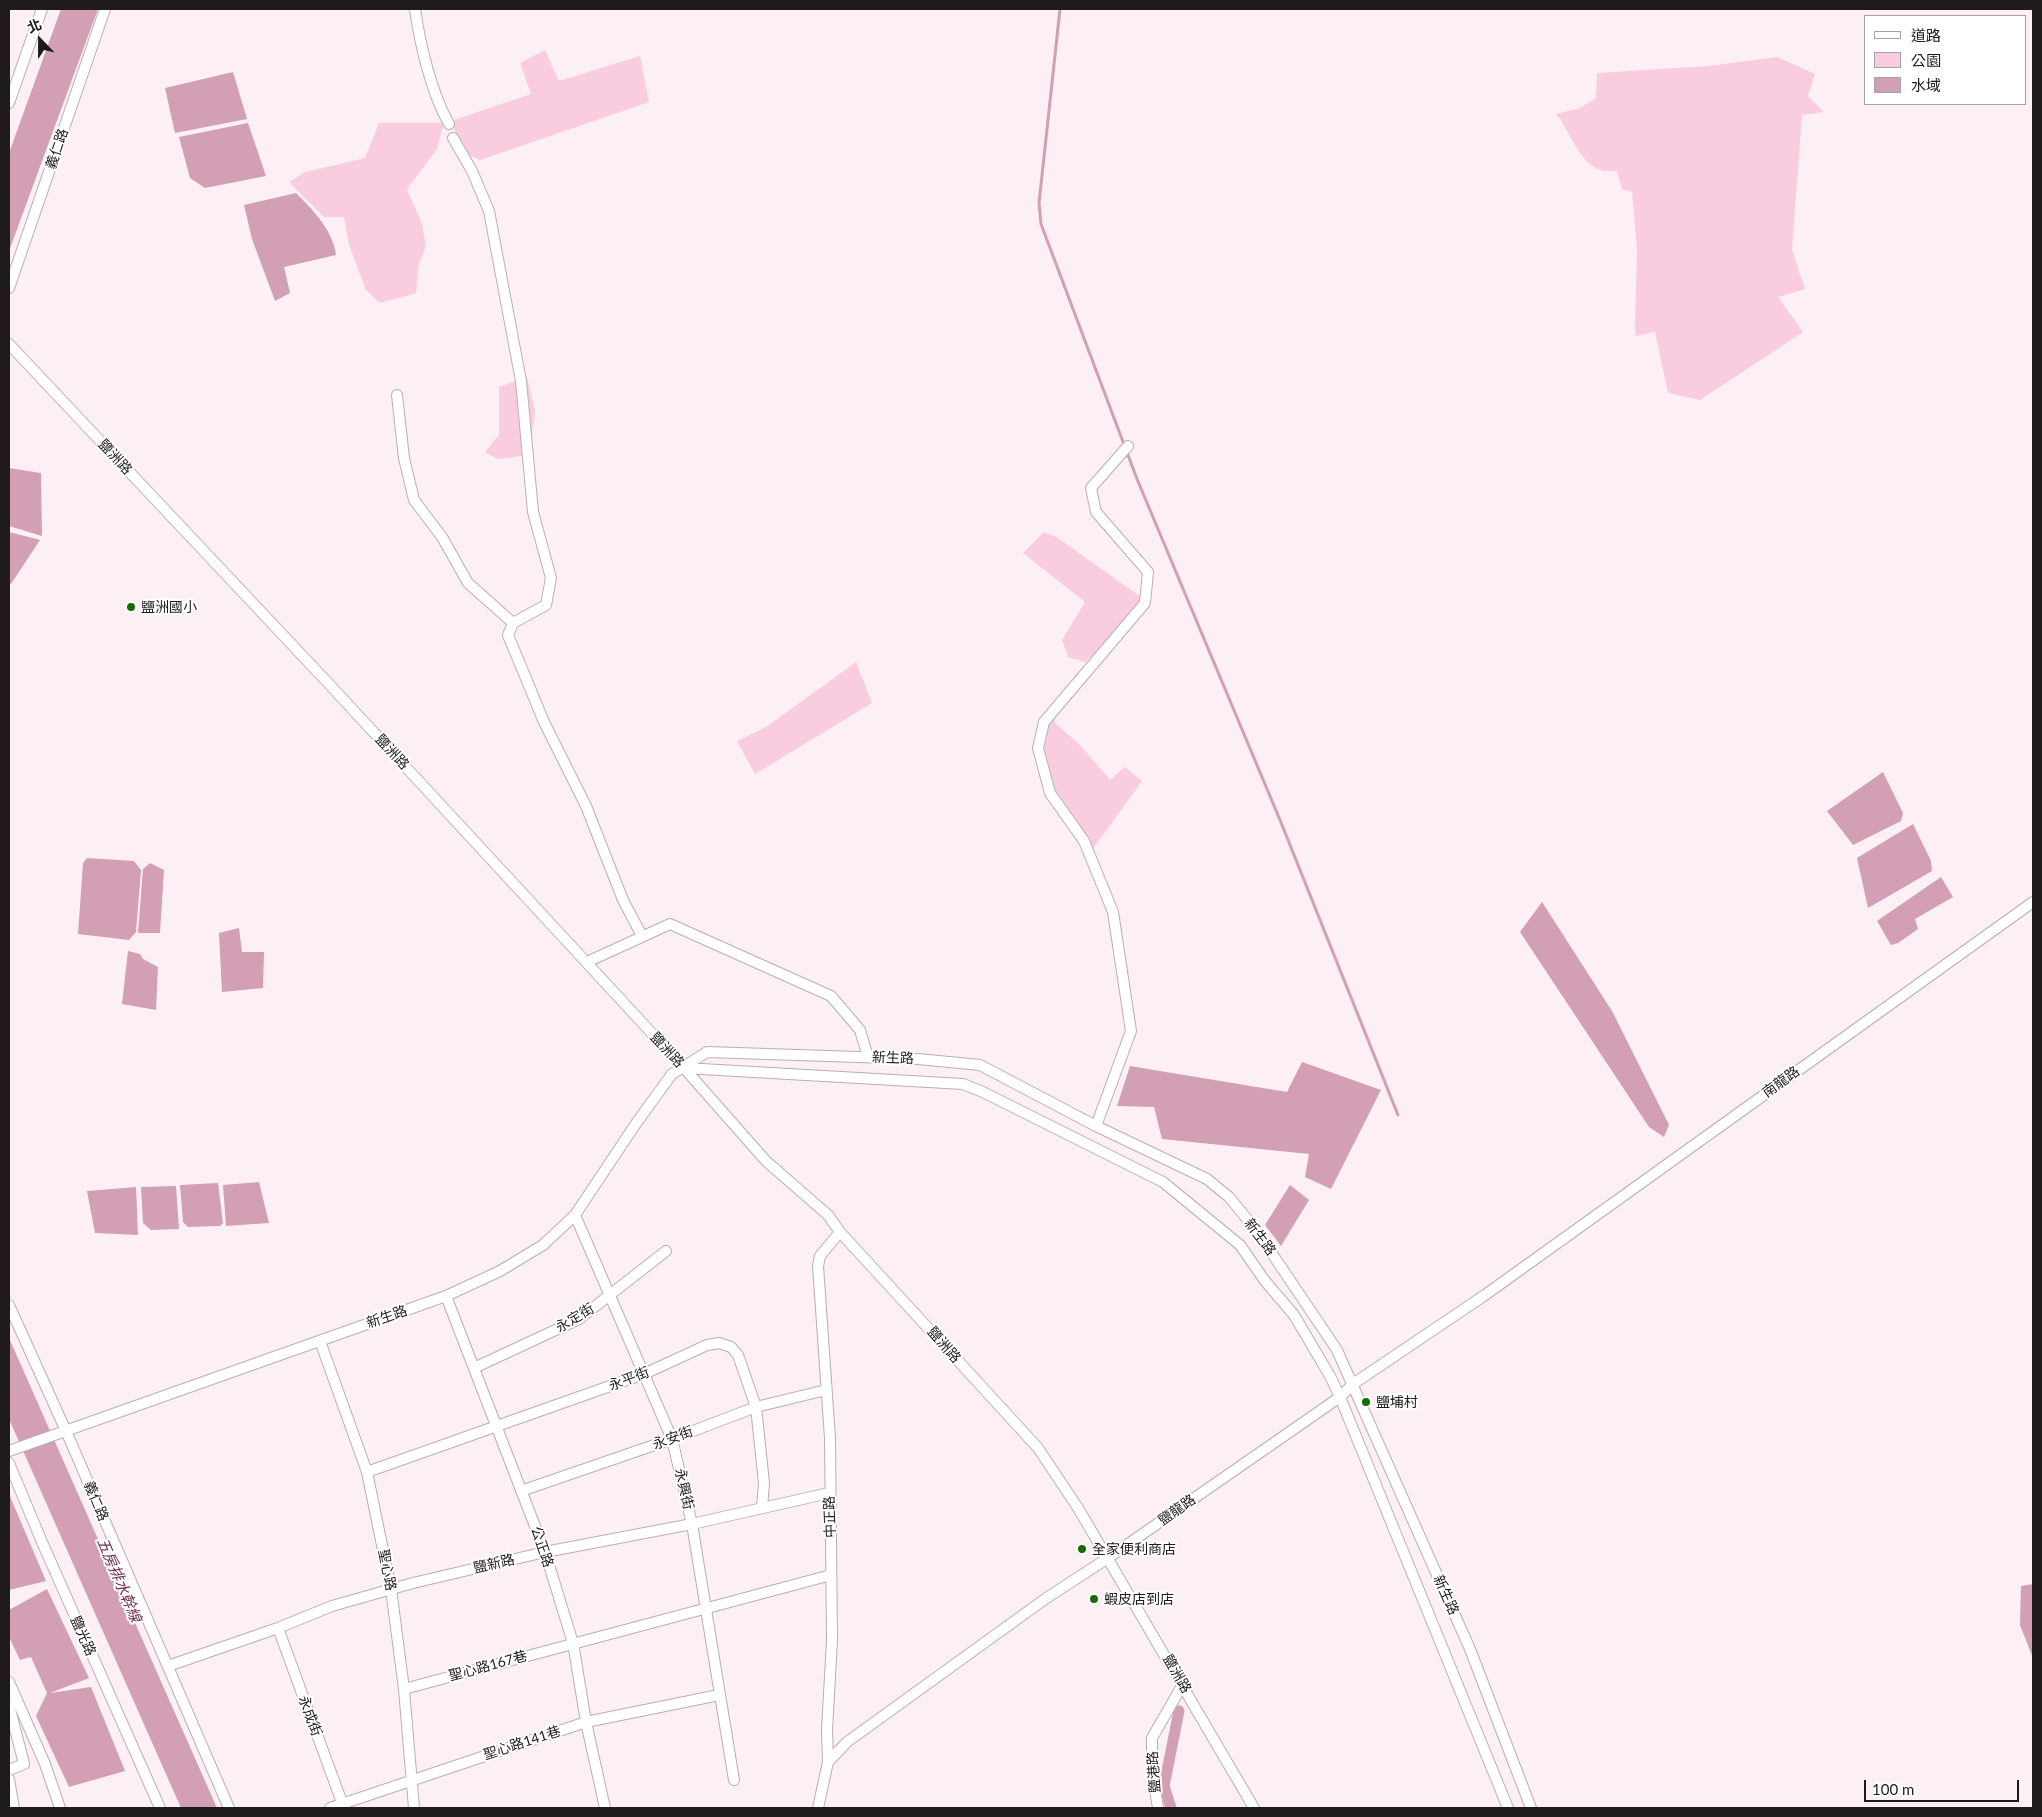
<!DOCTYPE html>
<html>
<head>
<meta charset="utf-8">
<style>
  body { margin:0 }
  #map { position:relative; width:2042px; height:1817px; overflow:hidden; background:#fdf0f5; font-family:Lato,"Noto Sans TC",sans-serif }
  canvas { display:block }
  .frame { position:absolute; inset:0; border:10px solid #1f1a1c; pointer-events:none }
  .legend { position:absolute; left:1864px; top:15px; width:162px; height:90px; box-sizing:border-box; background:#fff; border:1px solid #a5a3a4; margin:0; padding:6px 9px; list-style:none; font-size:15px; color:#1f1a1c }
  .legend li { display:flex; align-items:center; gap:10px; height:25px }
  .legend b { width:25px; border:1px solid #a5a3a4 }
  .north { position:absolute; left:15px; top:15px; width:50px; height:50px; -webkit-text-stroke:4px #fff; paint-order:stroke; rotate:338deg; font-size:14px; font-weight:700; line-height:20px; text-align:center; color:#1f1a1c }
  .north::after { content:''; display:block; margin:auto; width:18px; height:22px; background:#1f1a1c; clip-path:polygon(50% 0,100% 100%,50% 72%,0 100%) }
  .scale { position:absolute; left:1864px; top:1780px; width:155px; height:22px; box-sizing:border-box; border:2px solid #1f1a1c; border-top:0; padding-left:6px; font-size:15px; line-height:18px; white-space:nowrap; color:#1f1a1c; -webkit-text-stroke:4px #fff; paint-order:stroke }
</style>
</head>
<body>
<div id="map">
<canvas width="2042" height="1817"></canvas>
<div class="frame"></div>
<ul class="legend">
<li><b style="height:6px;background:#fff"></b>道路</li>
<li><b style="height:14px;background:#f9cddf"></b>公園</li>
<li><b style="height:14px;background:#d29fb5"></b>水域</li>
</ul>
<div class="north">北</div>
<div class="scale">100 m</div>
</div>
<script>
const c = document.querySelector('canvas').getContext('2d');
c.lineJoin = 'round';
function paint(path, color) { c.fillStyle = color; c.fill(path, 'evenodd'); }
function trace(path, color, width, dash) { c.strokeStyle = color; c.lineWidth = width; c.lineCap = dash ? 'butt' : 'round'; c.setLineDash(dash || []); c.stroke(path); }
function label(font, color, halo, rows, align = 'center') {
  c.font = font + ' Lato,"Noto Sans TC",sans-serif'; c.lineWidth = 4; c.setLineDash([]); c.textBaseline = 'middle'; c.strokeStyle = halo; c.fillStyle = color; for (const [text, x, y, turn = 0] of rows) {
    c.save(); c.translate(x, y); c.rotate((+turn || 0) * Math.PI / 180); c.textAlign = isNaN(turn) ? turn : align; if (halo) c.strokeText(text, 0, 0); c.fillText(text, 0, 0); c.restore();
  }
}
paint(new Path2D(`
  M545,50L559,81L640,56L649,102L480,160L464,153L451,121L531,94L520,63Z
  M1777,57L1815,74L1808,96L1824,112L1802,115L1792,250L1805,289L1778,297L1803,332L1700,400L1668,393L1655,332L1636,336L1635,329L1637,249L1632,192L1622,189L1617,171C1612,171 1606,172 1601,170C1579,164 1570,130 1556,114L1580,108L1596,98L1597,73L1708,66Z
  M379,123H444L437,149L407,189L422,224L426,247L419,263L416,293L380,303L366,290L349,245L344,217H324L289,182L305,172L365,158Z
  M527,377L535,412L529,455L498,459L485,452L499,435V387Z
  M1044,532L1058,538L1142,598L1122,629L1085,662L1068,657L1062,640L1085,602L1023,553Z
  M856,662L872,703L755,774L737,741L766,727Z
  M1052,706L1055,723L1079,744L1110,780L1125,767L1142,781L1087,857L1046,782L1035,746Z`), '#f9cddf');
paint(new Path2D(`
  M61,9H98L9,251V153Z
  M233,72L247,119L175,133L165,88Z
  M248,123L266,176L205,188L190,178L179,137Z
  M296,193C313,210 333,230 336,255L284,267L290,293L275,301L252,239L244,205Z
  M9,468L41,473L42,536L9,526Z
  M9,532L40,540L11,584L9,583Z
  M1883,772L1903,813L1901,821L1853,845L1827,811Z
  M1913,824L1931,861L1932,871L1868,908L1857,858Z
  M87,858L134,861L141,870L136,932L129,940L78,934L83,863Z
  M150,863L164,870L160,933H138L143,869Z
  M1941,877L1953,897L1915,919L1918,929L1898,943L1891,945L1877,921Z
  M1542,902L1612,1011L1669,1125L1664,1137L1649,1127L1520,932Z
  M239,928L242,952H264L263,988L222,992L219,933Z
  M128,951L140,954L143,959L158,967L156,1010L122,1004Z
  M1302,1062L1381,1090L1331,1189L1305,1177L1309,1154L1162,1139L1154,1107L1117,1106L1130,1066L1287,1092Z
  M259,1182L269,1223L226,1226L223,1185Z
  M218,1183L223,1223L220,1226L188,1227L183,1222L180,1185Z
  M1290,1185L1309,1200L1281,1246L1265,1225Z
  M176,1186L179,1229L151,1230L143,1223L141,1187Z
  M136,1187L138,1235L95,1233L87,1191Z
  M9,1338L217,1808H181L9,1419Z
  M9,1494L46,1581L9,1590Z
  M2033,1584V1658L2020,1625L2021,1586Z
  M47,1589L89,1678L50,1693L91,1687L125,1771L69,1787L36,1716L47,1693L31,1657L20,1660L9,1637V1610Z`), '#d29fb5');
trace(new Path2D(`
  M1060,9L1039,203L1041,224L1137,479L1280,820L1398,1115`), '#d29fb5', 3);
trace(new Path2D(`
  M1171,1808L1164,1786L1179,1711`), '#d29fb5', 11);
const minor = new Path2D(`
  M415,9C420,44 431,92 449,124
  M9,103L42,9
  M453,138L472,171L489,211L521,381L533,512L551,578L546,605L513,623L508,635L544,722L586,806L623,900L642,936
  M9,288L105,9
  M9,344L329,684L684,1068L766,1161L828,1215L840,1232L1038,1448L1078,1508L1254,1808
  M397,395L404,458L414,500L442,537L468,583L513,623
  M587,962L670,924L831,996L860,1030L868,1057
  M684,1068L963,1084L983,1092L1163,1182L1240,1245L1265,1281L1294,1315L1330,1376L1340,1397L1508,1808
  M1096,1126L1131,1031L1113,912L1084,841L1050,793L1038,748L1044,722L1145,603L1148,572L1096,512L1091,488L1128,446
  M575,1215L672,1439L692,1524L734,1780
  M446,1296L545,1552L573,1643L586,1722L605,1808
  M9,1305L66,1431L229,1808
  M320,1341L367,1472L391,1589L404,1689L414,1808
  M474,1368L579,1319L666,1251
  M9,1451L446,1296L500,1271L543,1245L575,1215L637,1122L672,1074L707,1052L918,1059L980,1065L1096,1126L1207,1179L1229,1197L1247,1219L1273,1255L1337,1350L1470,1649L1531,1808
  M9,1463L42,1542L160,1808
  M367,1472L644,1374L707,1345L719,1343L731,1347L738,1355L756,1407L764,1483L762,1508
  M521,1491L672,1439L756,1407L826,1390
  M278,1628L344,1808
  M168,1666L278,1628L332,1606L413,1583L545,1552L692,1524L829,1493
  M9,1682L45,1764L60,1808
  M404,1689L831,1575
  M828,1762L847,1742L1045,1599L1108,1558L1340,1397L1353,1384L1485,1295L2033,902
  M9,1770L24,1764L9,1705L16,1701
  M9,1779L14,1808
  M330,1808L586,1722L719,1695
  M818,1808L828,1762L827,1730L832,1640L830,1438L818,1266L820,1256L840,1232
  M1158,1808L1152,1771V1738L1183,1684`);
trace(minor, '#bbaeb3', 12);
trace(minor, '#fff', 10);
for (const [x, y, r, color] of [
  [131,607,5,"#186808"],
  [1366,1402,5,"#186808"],
  [1082,1549,5,"#186808"],
  [1094,1599,5,"#186808"]
]) { const dot = new Path2D(); dot.arc(x, y, r, 0, 2 * Math.PI); c.fillStyle = color; c.fill(dot); trace(dot, '#fff', 2); }
label('14px', '#1f1a1c', '#fff', [
  ["義仁路",57,149,-71],
  ["鹽洲路",115,457,47],
  ["鹽洲路",392,752,47],
  ["鹽洲路",667,1050,47],
  ["新生路",893,1058,2],
  ["南龍路",1781,1082,-36],
  ["新生路",1260,1237,53],
  ["新生路",387,1317,-19],
  ["永定街",575,1318,-31],
  ["鹽洲路",944,1345,49],
  ["永平街",629,1379,-21],
  ["永安街",673,1438,-20],
  ["永興街",684,1489,77],
  ["義仁路",96,1501,67],
  ["鹽龍路",1177,1510,-35],
  ["中正路",830,1517,-92],
  ["公正路",542,1547,71],
  ["鹽新路",494,1564,-13],
  ["聖心路",387,1570,79],
  ["新生路",1446,1595,66],
  ["鹽光路",83,1636,66],
  ["聖心路167巷",488,1666,-15],
  ["鹽洲路",1177,1674,60],
  ["永成街",310,1716,70],
  ["聖心路141巷",522,1743,-18],
  ["鹽港路",1154,1772,-94]
]);
label('14px', '#1f1a1c', '#fff', [
  ["鹽洲國小",141,607],
  ["鹽埔村",1376,1402],
  ["全家便利商店",1092,1549],
  ["蝦皮店到店",1104,1599]
], 'left');
label('italic 15px', '#6f304f', '#fff', [
  ["五房排水幹線",119,1580,67]
]);
</script>
</body>
</html>
